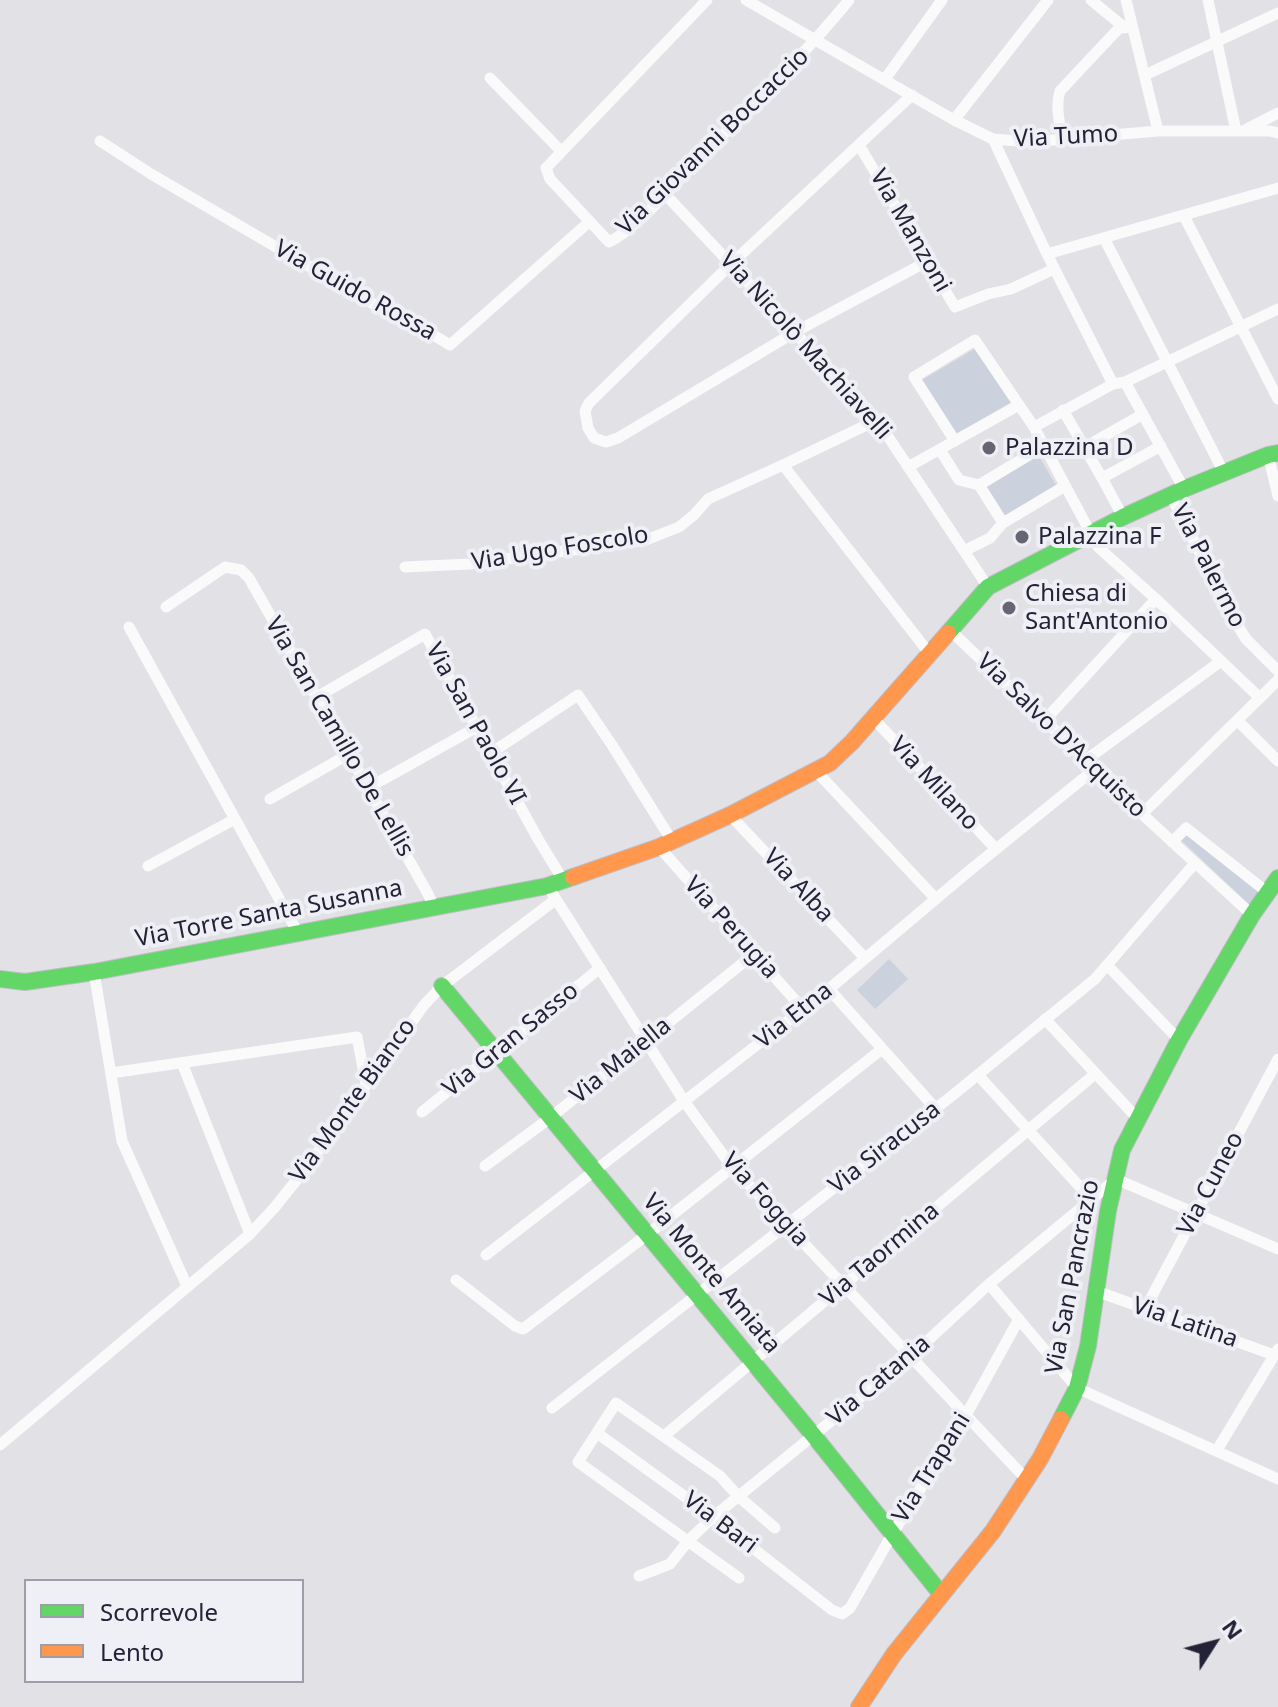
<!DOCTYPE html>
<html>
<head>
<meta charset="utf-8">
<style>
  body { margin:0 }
  #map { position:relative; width:1278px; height:1707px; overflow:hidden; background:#e1e1e6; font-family:"Noto Sans",sans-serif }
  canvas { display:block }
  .legend { position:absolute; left:24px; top:1579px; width:280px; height:104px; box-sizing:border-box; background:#efeff6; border:2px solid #9e9da9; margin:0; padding:10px 14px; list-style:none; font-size:24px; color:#242236 }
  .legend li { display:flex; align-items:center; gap:16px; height:40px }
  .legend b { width:40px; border:2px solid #9e9da9 }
  .north { position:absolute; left:1174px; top:1603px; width:80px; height:80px; -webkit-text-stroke:6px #efeff6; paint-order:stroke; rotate:54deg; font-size:22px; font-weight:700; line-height:32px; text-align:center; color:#242236 }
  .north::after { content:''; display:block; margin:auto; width:28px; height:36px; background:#242236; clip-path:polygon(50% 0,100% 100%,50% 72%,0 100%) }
</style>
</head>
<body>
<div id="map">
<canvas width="1278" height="1707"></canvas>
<ul class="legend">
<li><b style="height:10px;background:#63d668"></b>Scorrevole</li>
<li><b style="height:10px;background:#ff974d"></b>Lento</li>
</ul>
<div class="north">N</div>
</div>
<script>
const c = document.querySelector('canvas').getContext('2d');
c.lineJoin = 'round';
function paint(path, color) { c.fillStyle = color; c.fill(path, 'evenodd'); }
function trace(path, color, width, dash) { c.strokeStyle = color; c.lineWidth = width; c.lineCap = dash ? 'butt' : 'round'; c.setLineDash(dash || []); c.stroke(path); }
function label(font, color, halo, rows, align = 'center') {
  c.font = font + ' "Noto Sans",sans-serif'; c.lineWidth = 8; c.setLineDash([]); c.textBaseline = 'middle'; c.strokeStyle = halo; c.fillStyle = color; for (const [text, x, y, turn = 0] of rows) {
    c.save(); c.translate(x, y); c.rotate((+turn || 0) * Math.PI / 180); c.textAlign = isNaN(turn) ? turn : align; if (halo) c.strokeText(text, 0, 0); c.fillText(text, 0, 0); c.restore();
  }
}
paint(new Path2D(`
  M976,348L1013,401L955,435L922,380Z
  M1038,455L1056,485L1005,516L987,487Z
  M1187,835L1258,890L1256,897L1249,904L1181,840Z
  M889,959L908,979L875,1009L857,990Z`), '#ccd1de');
const fast = new Path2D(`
  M948,633L988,587L1123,517L1184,489L1268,455L1278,453
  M0,979L25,982L94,972L547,886L573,877
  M442,986L814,1436L941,1594
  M1061,1419L1077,1388L1088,1346L1108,1211L1122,1150L1179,1040L1252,915L1278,878`);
const slow = new Path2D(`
  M573,877L659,847L730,815L830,763L852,742L948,633
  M859,1707L894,1654L993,1531L1040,1459L1061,1419`);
trace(fast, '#bfbec6', 18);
trace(slow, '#bfbec6', 18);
trace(new Path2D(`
  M707,0L546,168L550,179L609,242C636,229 670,189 691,167C745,112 801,59 849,0
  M746,0L954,120L993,139L1030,142L1158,131H1270L1278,133
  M1091,0L1125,28
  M1126,0L1158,131
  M1208,0L1236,131
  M1145,75L1278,13
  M490,78L561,151
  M885,79L942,0
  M912,95L731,264L589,403L585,411L588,428L594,438L606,442L618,438L795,332L928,261
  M954,120L1048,0
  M1247,129L1278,113
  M993,139L1047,254L1113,384
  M1062,139C1060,124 1055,106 1060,91L1122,25
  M100,141L151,174L389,313L420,327L450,345L589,222
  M859,145L955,307L988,294L1011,289L1054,269
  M665,194L877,420L988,587
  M1184,216L1278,399
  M1104,238L1224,473
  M1047,254L1278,188
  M1125,382L1184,489
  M1063,410L1102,478L1123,517
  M1034,427L1113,384L1125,382L1278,309
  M955,441L914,377L975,340L1034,427L1098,547L1156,599L1260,698
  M1085,447L1143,414
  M940,450L959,480L979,485L1003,523
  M1268,455L1278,496
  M783,465L929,653
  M908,467L1019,405
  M1102,478L1161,446
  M979,485L1044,446
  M1171,496L1233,618L1246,639L1278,671
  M964,551L990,538L1003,523L1065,486
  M405,567L469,564L646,540L679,527L694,515L708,499L783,465L877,420
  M166,607L225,567L241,570L249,578L427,892L434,907
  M129,627L298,933
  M950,630L1142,814L1252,915
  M317,697L425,634L538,839L563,880
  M873,718L996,849
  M1045,720L1156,599
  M1238,721L1278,761
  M491,753L578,695L612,745L672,841
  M1086,760L1221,661
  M816,771L936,899
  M368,788L477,727
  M270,799L349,754
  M1142,814L1278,680
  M730,815L865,958
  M1172,842L1186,828L1267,892
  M659,847L803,1009
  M148,866L235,819
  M552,893L684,1101L732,1167L1027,1480
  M1107,965L1179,1040
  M94,972L122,1141L187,1286
  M829,989L935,1108
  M1045,1019L1137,1118
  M182,1063L250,1234
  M111,1073L357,1037L366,1084
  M978,1075L1091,1199
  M422,1112L600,968
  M485,1166L550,1118L754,954
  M486,1255L829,989L969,871L1095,769
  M456,1280L515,1326L523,1329L648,1234L882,1049
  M989,1284L1077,1388L1278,1479
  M1096,1291L1274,1355
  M1145,1309L1278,1059
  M552,1408L953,1095L1095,979L1195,863
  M597,1433L713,1517L832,1610L842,1614L850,1608L893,1533L966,1415L1019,1319
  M664,1436L1095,1074
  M0,1445L250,1234L275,1207L307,1167L424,1005L442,986L555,900
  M1217,1450L1278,1349
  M639,1576L670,1564L688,1541L713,1517L911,1356L989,1284L1116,1179L1278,1249
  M739,1578L578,1462L616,1403L720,1476L738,1496L775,1528`), '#fafafb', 11);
trace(fast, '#63d668', 16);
trace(slow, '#ff974d', 16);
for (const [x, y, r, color] of [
  [989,448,8,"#666574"],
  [1022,537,8,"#666574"],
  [1009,608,8,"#666574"]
]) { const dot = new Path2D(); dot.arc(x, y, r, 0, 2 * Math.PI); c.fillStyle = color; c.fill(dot); trace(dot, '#efeff6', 3); }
label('24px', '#242236', '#efeff6', [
  ["Via Tumo",1066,137,-3],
  ["Via Giovanni Boccaccio",713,142,-44],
  ["Via Manzoni",910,231,60],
  ["Via Guido Rossa",355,291,29],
  ["Via Nicolò Machiavelli",805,346,48],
  ["Via Ugo Foscolo",560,549,-9],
  ["Via Palermo",1208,566,63],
  ["Via San Paolo VI",475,724,61],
  ["Via Salvo D'Acquisto",1061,736,44],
  ["Via San Camillo De Lellis",339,737,60],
  ["Via Milano",934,784,47],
  ["Via Alba",798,886,47],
  ["Via Torre Santa Susanna",269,914,-11],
  ["Via Perugia",731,928,48],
  ["Via Etna",794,1016,-38],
  ["Via Gran Sasso",511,1040,-39],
  ["Via Maiella",621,1061,-39],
  ["Via Monte Bianco",353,1101,-54],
  ["Via Siracusa",885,1148,-38],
  ["Via Cuneo",1211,1184,-62],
  ["Via Foggia",765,1200,48],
  ["Via Taormina",880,1255,-40],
  ["Via Monte Amiata",711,1274,50],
  ["Via San Pancrazio",1073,1277,-79],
  ["Via Latina",1185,1323,19],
  ["Via Catania",879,1381,-40],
  ["Via Trapani",932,1468,-58],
  ["Via Bari",720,1523,37]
]);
label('24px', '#242236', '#efeff6', [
  ["Palazzina D",1005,448],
  ["Palazzina F",1038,537],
  ["Chiesa di",1025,594],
  ["Sant'Antonio",1025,622]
], 'left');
</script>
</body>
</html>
